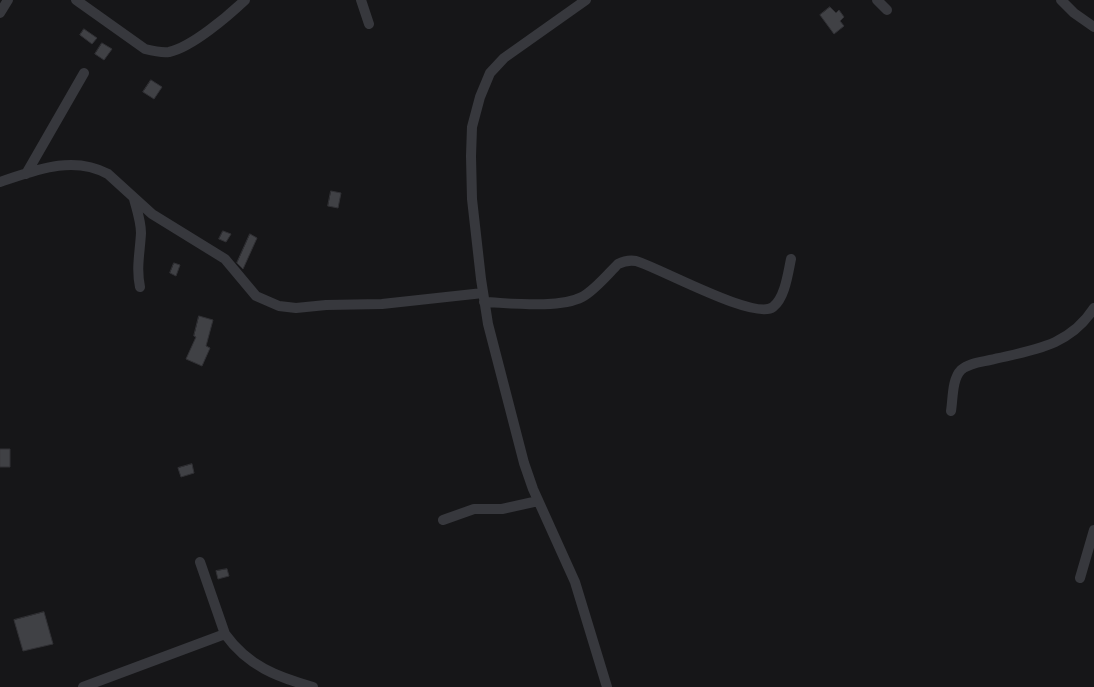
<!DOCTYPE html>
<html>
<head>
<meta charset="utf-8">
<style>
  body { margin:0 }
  canvas { display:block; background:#161618 }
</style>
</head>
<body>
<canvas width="1094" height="687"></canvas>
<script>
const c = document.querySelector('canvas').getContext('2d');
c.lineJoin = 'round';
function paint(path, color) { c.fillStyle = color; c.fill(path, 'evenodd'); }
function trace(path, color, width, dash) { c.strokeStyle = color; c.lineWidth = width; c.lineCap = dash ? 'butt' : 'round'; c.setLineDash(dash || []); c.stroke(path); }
const building = new Path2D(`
  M830,7L836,13L839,10L844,17L840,21L844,26L834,34L820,15Z
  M84,29L97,38L92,44L80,35Z
  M102,43L112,49L104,60L95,54Z
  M151,80L162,87L154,99L143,92Z
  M331,191L341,193L338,208L328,206Z
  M223,231L231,234L226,242L219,239Z
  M250,234L257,238L243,269L237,263Z
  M174,263L180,265L176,276L170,273Z
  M199,316L213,320L206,346L210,348L202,366L186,359L196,337L194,336Z
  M0,449H10V467H0Z
  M192,464L194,473L181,477L178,468Z
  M227,569L229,576L218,579L216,571Z
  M44,612L53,644L23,651L14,620Z`);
paint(building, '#404145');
trace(building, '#303034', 1);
trace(new Path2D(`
  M76,0L145,49C153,51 161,53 169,52C192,47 228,16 245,0
  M361,0L369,24
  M586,0L504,58L490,73L480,97L472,127L471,156L472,199L481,279L488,324L524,463L533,489L575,582L607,687
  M877,0L887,10
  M1061,0L1074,13L1094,27
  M0,13L8,0
  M26,174L84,73
  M0,182C36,170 73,155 108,174L152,214L225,259L256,296L279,306L296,308L326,305L382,304L483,293
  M134,199C137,210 141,222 141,233C140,252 136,268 140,287
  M484,302C510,303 559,309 582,297C594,291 608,274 618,264C624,261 630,260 636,261C660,268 755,321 773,307C785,298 788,273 791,259
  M951,411C953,399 952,379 961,370C969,363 981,362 990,360C1032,350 1069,347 1094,308
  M443,520L474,509H502L538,501
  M200,562L225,634C248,666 277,677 313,687
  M1080,578L1094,530
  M83,687L225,634`), '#37383d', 10);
</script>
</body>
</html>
